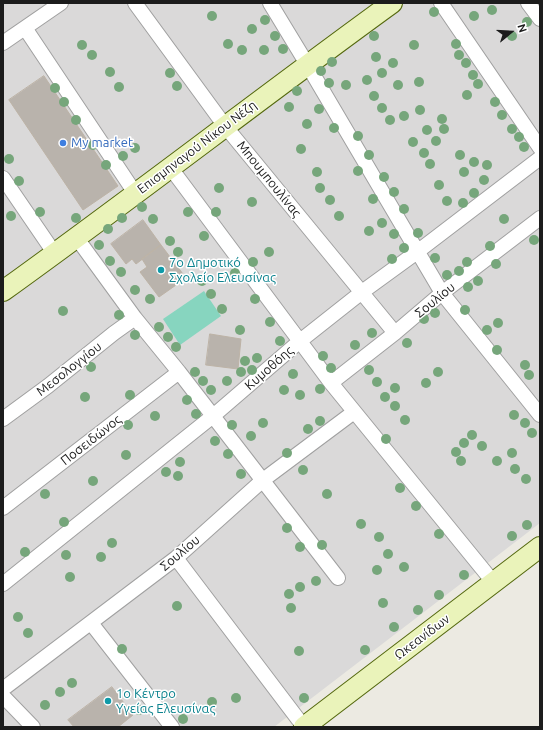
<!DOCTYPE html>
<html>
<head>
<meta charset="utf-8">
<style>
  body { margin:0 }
  #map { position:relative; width:543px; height:730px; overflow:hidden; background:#eceae2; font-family:Ubuntu,sans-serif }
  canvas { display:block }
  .frame { position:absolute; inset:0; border:4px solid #1c1c1c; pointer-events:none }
  .north { position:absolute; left:491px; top:12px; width:40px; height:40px; -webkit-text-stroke:3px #fff; paint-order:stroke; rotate:72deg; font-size:11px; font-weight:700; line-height:16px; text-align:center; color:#1c1c1c }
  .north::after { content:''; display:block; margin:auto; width:14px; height:18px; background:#1c1c1c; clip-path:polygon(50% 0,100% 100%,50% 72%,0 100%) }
</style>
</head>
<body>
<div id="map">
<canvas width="543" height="730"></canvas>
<div class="frame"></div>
<div class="north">N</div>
</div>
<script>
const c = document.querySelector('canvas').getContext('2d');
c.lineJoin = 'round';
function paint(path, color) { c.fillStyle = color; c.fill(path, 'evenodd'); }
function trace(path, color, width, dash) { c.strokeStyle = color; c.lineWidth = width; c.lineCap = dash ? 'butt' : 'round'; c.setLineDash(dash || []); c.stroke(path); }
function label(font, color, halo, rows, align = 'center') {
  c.font = font + ' Ubuntu,sans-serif'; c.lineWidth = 3; c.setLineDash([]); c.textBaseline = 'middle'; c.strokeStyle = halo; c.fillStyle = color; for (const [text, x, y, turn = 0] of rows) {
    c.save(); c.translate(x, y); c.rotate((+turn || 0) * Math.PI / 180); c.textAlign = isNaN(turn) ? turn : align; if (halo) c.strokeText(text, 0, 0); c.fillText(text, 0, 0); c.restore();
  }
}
paint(new Path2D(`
  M3,3H540V523L274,727H3Z`), '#dad9d9');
paint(new Path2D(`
  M204,291L221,316L180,345L163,319Z`), '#87d5bf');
const building = new Path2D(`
  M44,76L118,186L83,210L9,100Z
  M143,220L161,245L136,264L132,259L126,264L111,244Z
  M161,245L186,278L159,297L140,272L147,267L142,259Z
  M210,334L241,339L238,369L206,365Z
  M112,687L133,715L118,727H74L68,720Z`);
paint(building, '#b9b3ac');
trace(building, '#bdb3a6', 1);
const street = new Path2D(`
  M135,3L225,126L395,333
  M270,3L307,64L442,293L540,415
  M441,3L540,148
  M528,3L540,19
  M25,28L135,193
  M3,43L61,3
  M170,167L331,383L494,583
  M3,178L55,254
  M76,237L135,318L179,372L338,578
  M331,383L395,333L442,293L540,218
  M3,419L48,386L114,333L135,318
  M3,508L179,372
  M176,558L304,727
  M3,584L213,416L300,341L362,292L417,252L540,158
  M91,623L172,727
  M3,689L176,558L263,480L354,412
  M3,696L33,727`);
const secondary = new Path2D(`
  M3,291C134,197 261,98 392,3
  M304,727L540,547`);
trace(street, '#a0a0a0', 16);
trace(secondary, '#54680e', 22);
trace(street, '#fff', 14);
trace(secondary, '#eaf3ba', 20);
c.fillStyle = '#76a67b';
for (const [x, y] of [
  [492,10],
  [434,12],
  [212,16],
  [474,16],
  [265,20],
  [527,22],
  [252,29],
  [275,36],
  [374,36],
  [512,36],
  [228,44],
  [456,44],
  [82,45],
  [414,45],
  [283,49],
  [242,50],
  [264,50],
  [92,55],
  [459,55],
  [376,57],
  [332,62],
  [393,63],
  [466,63],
  [321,71],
  [110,72],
  [170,73],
  [382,73],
  [473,75],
  [367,80],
  [419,82],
  [329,83],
  [478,84],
  [346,85],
  [398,85],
  [177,86],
  [119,87],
  [55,88],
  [297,91],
  [467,95],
  [374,96],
  [64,102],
  [495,102],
  [289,107],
  [382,108],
  [319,109],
  [420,110],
  [502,115],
  [404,116],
  [442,119],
  [76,120],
  [390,120],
  [307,124],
  [334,128],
  [444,129],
  [512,129],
  [427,130],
  [358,136],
  [519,137],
  [436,141],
  [413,142],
  [93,145],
  [524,147],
  [135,148],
  [301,149],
  [424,153],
  [369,155],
  [460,155],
  [123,156],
  [9,159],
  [474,162],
  [430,164],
  [106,165],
  [487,165],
  [358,171],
  [317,172],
  [464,172],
  [384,177],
  [484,180],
  [19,181],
  [439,185],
  [219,188],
  [320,188],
  [394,192],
  [474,193],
  [373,199],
  [330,200],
  [447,201],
  [252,202],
  [463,203],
  [142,207],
  [404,209],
  [40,212],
  [188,212],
  [216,212],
  [11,216],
  [339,216],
  [76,218],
  [122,218],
  [153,219],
  [504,219],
  [382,223],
  [108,229],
  [369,231],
  [418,233],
  [394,234],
  [204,236],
  [534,240],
  [170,241],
  [99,245],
  [490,246],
  [404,248],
  [178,252],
  [269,252],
  [435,258],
  [392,259],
  [110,261],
  [253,262],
  [467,262],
  [496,264],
  [459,271],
  [121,272],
  [235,273],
  [447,275],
  [202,281],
  [478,281],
  [468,287],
  [135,290],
  [211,294],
  [150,299],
  [255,299],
  [222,309],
  [465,310],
  [63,311],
  [435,313],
  [119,315],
  [424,319],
  [270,322],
  [498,323],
  [159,327],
  [240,330],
  [487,330],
  [372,333],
  [135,335],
  [168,337],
  [280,341],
  [407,343],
  [355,345],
  [176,347],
  [497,350],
  [323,356],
  [257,358],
  [245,361],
  [525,365],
  [91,367],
  [331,368],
  [252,370],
  [369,370],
  [195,372],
  [241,372],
  [438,372],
  [293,374],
  [529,375],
  [203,381],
  [227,381],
  [377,382],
  [426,383],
  [395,388],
  [320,389],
  [211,390],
  [284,390],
  [130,395],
  [300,395],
  [85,397],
  [385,397],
  [187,400],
  [395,406],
  [196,414],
  [514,415],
  [155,416],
  [405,420],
  [320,421],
  [263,423],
  [525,423],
  [128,425],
  [232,425],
  [308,429],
  [532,433],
  [472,435],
  [251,436],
  [386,439],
  [215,441],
  [464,443],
  [482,446],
  [456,452],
  [287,453],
  [512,453],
  [228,454],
  [126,455],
  [461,461],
  [497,461],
  [180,462],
  [515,469],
  [303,470],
  [166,472],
  [241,474],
  [178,476],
  [526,479],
  [93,481],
  [400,488],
  [45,494],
  [327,494],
  [416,506],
  [64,522],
  [361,524],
  [527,525],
  [287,528],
  [439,534],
  [512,536],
  [379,537],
  [112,543],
  [322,545],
  [300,547],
  [25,552],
  [388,554],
  [66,555],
  [101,557],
  [404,567],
  [377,570],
  [464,575],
  [70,577],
  [316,581],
  [300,587],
  [289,594],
  [439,595],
  [383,603],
  [177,606],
  [291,608],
  [418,610],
  [18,617],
  [394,627],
  [28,633],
  [122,649],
  [365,650],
  [299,651],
  [72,683],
  [60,692],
  [236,698],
  [304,698],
  [212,702],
  [45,705],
  [139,710],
  [183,719]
]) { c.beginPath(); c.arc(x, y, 5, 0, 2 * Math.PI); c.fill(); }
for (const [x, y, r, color] of [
  [63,143,4,"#3f7fe0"],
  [161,270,4,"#0f9aa8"],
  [108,701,4,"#0f9aa8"]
]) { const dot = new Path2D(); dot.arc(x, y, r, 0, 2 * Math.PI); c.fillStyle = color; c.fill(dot); trace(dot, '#fff', 1.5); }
label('13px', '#366cbe', '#fff', [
  ["My market",71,143]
], 'left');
label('13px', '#1c1c1c', '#fff', [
  ["Επισμηναγού Νίκου Νέζη",197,147,-37],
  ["Μπουμπουλίνας",269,179,51],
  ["Σουλίου",435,300,-39],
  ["Κυμοθόης",269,368,-41],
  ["Μεσολογγίου",69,369,-38],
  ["Ποσειδώνος",91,440,-38],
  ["Σουλίου",180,553,-40],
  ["Ωκεανίδων",422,637,-37]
]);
label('13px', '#0d838f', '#fff', [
  ["7ο Δημοτικό",169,263],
  ["Σχολείο Ελευσίνας",169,278],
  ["1ο Κέντρο",116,694],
  ["Υγείας Ελευσίνας",116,709]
], 'left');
</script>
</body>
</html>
